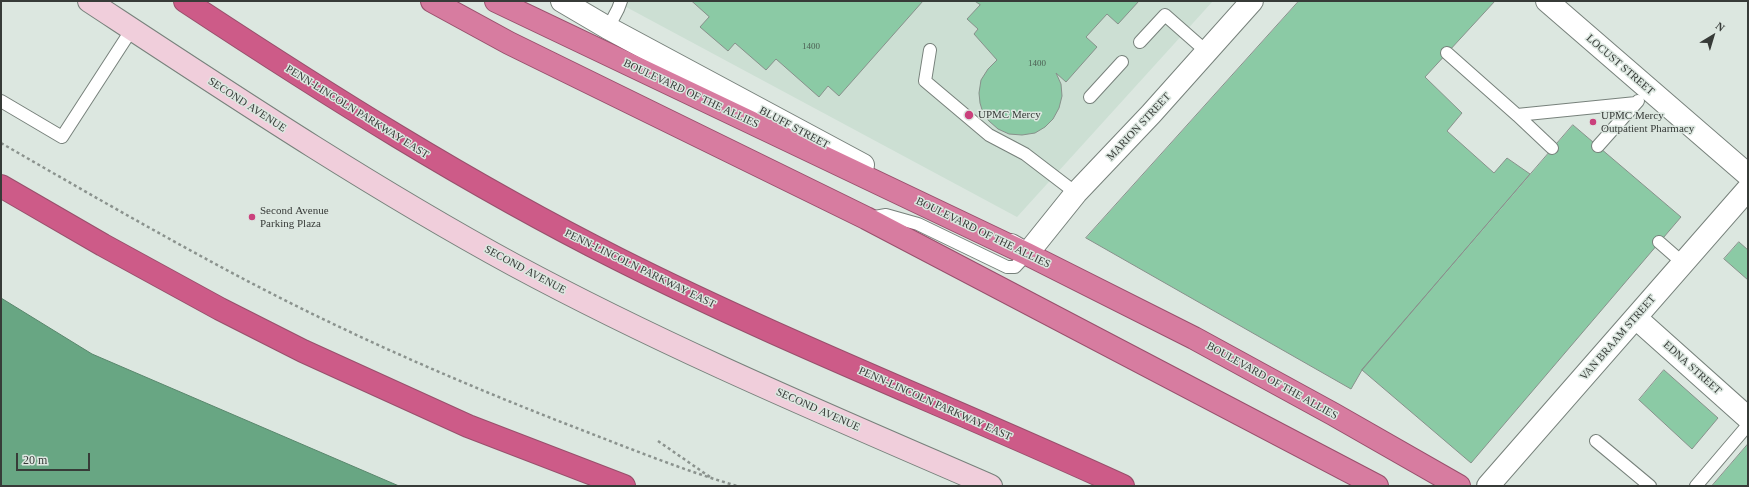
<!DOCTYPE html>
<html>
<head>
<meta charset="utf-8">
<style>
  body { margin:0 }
  #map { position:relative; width:1749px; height:487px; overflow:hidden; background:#dce7e0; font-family:"Times New Roman",serif }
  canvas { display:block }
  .frame { position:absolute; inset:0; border:2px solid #373b38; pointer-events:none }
  .north { position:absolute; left:1693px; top:16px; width:40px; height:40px; -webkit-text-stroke:3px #dce7e0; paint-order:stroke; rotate:38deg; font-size:11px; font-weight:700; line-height:16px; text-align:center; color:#373b38 }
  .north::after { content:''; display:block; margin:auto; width:14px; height:18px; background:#373b38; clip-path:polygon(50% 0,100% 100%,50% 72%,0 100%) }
  .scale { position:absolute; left:16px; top:453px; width:74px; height:18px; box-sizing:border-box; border:2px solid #373b38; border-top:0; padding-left:5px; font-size:12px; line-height:14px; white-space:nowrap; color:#373b38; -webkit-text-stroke:3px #dce7e0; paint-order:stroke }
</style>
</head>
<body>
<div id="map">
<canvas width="1749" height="487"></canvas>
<div class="frame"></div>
<div class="north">N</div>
<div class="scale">20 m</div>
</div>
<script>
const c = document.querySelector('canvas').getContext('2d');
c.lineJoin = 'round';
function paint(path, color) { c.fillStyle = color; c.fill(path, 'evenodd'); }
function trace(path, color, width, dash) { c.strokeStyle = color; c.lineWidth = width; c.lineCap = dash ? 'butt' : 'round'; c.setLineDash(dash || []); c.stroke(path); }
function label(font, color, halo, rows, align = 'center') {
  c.font = font + ' "Times New Roman",serif'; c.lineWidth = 3; c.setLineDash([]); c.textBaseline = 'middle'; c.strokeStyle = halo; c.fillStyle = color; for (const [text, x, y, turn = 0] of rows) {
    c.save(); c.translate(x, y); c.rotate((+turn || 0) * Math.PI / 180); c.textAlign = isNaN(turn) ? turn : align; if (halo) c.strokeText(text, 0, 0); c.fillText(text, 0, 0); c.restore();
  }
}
paint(new Path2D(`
  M615,1H1213L1017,217Z`), '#ccdfd3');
const water = new Path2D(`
  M1,298L92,354L399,486H1Z`);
paint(water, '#68a683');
trace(water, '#59866c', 1);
const building = new Path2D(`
  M692,1H923L839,96L828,86L819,97L776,59L766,70L735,43L728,51L700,27L709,17Z
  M975,1H1139L1118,24L1107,14L1086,37L1097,47L1066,82L1056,73L1061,84L1062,96L1059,108L1053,119L1045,127L1035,133L1022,135L1009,134L998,129L989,121L983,113L980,103L979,93L981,80L988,69L997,60L974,34L978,29L967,19L980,5Z
  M1299,1H1495L1425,77L1462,113L1447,131L1494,173L1507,158L1530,174L1362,370L1351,389L1086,238Z
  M1573,125L1681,217L1471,463L1362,370Z
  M1739,242L1748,250V280L1724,259Z
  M1664,370L1718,418L1692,449L1639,400Z
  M1748,444V486H1712Z`);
paint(building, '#8bcaa5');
trace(building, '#87918b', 1);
const service = new Path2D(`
  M608,28L618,9L621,1
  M1140,42L1165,15L1207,52
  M930,50L925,81L989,135L1025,154L1076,193
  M1447,53L1517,115L1552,148
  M1090,97L1122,62
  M1,101L62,137L132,29
  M1517,115L1636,103
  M1598,146L1638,101
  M869,218L886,215L918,224L1007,267H1015L1027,254
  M1659,242L1683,263
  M1596,441L1650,486
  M1696,486L1748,425`);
const minor = new Path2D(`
  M562,1L608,28L863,165
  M1547,1L1748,175
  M1011,245L1027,254L1076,193L1151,114L1252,1
  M1636,318L1748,418
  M1488,486L1748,189`);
const secondary = new Path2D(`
  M89,1C229,93 367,185 514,265C668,348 830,416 991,486`);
const trunk = new Path2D(`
  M432,1L509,43L866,218L1377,486
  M496,1L1027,254L1194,338L1333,414L1459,486`);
const motorway = new Path2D(`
  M185,1C326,94 467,183 618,259C783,342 955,409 1123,486
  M1,186L103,245L220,309L303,351L468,426L624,486`);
trace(service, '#77817b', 14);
trace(minor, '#77817b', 24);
trace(secondary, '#77817b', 24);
trace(trunk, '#98506c', 24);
trace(motorway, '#98506c', 24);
trace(new Path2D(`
  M1,143C79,188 157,233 236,275C349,335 467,386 587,432C636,451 686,471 737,486
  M658,441L710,477`), '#8b938e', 2.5, [3, 3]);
trace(service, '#fff', 12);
trace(minor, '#fff', 22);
trace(secondary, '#f0cedb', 22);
trace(trunk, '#d77ca0', 22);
trace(motorway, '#cd5b88', 22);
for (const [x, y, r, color] of [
  [969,115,5,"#ca417c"],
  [1593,122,4,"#ca417c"],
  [252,217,4,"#ca417c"]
]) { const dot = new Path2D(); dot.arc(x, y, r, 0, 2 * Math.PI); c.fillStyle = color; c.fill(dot); trace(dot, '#dce7e0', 1.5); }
label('9px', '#4c5f53', null, [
  ["1400",811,47],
  ["1400",1037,64]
]);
label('11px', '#373b38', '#dce7e0', [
  ["LOCUST STREET",1620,65,41],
  ["BOULEVARD OF THE ALLIES",691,94,25],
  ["SECOND AVENUE",247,105,33],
  ["PENN-LINCOLN PARKWAY EAST",357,112,32],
  ["MARION STREET",1139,127,-47],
  ["BLUFF STREET",794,128,28],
  ["BOULEVARD OF THE ALLIES",983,233,26],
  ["PENN-LINCOLN PARKWAY EAST",640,269,26],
  ["SECOND AVENUE",525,270,28],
  ["VAN BRAAM STREET",1618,338,-49],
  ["EDNA STREET",1692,368,42],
  ["BOULEVARD OF THE ALLIES",1272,381,29],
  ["PENN-LINCOLN PARKWAY EAST",935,404,24],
  ["SECOND AVENUE",818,410,24]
]);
label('11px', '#373b38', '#dce7e0', [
  ["UPMC Mercy",978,115],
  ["UPMC Mercy",1601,116],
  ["Outpatient Pharmacy",1601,129],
  ["Second Avenue",260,211],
  ["Parking Plaza",260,224]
], 'left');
</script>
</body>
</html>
